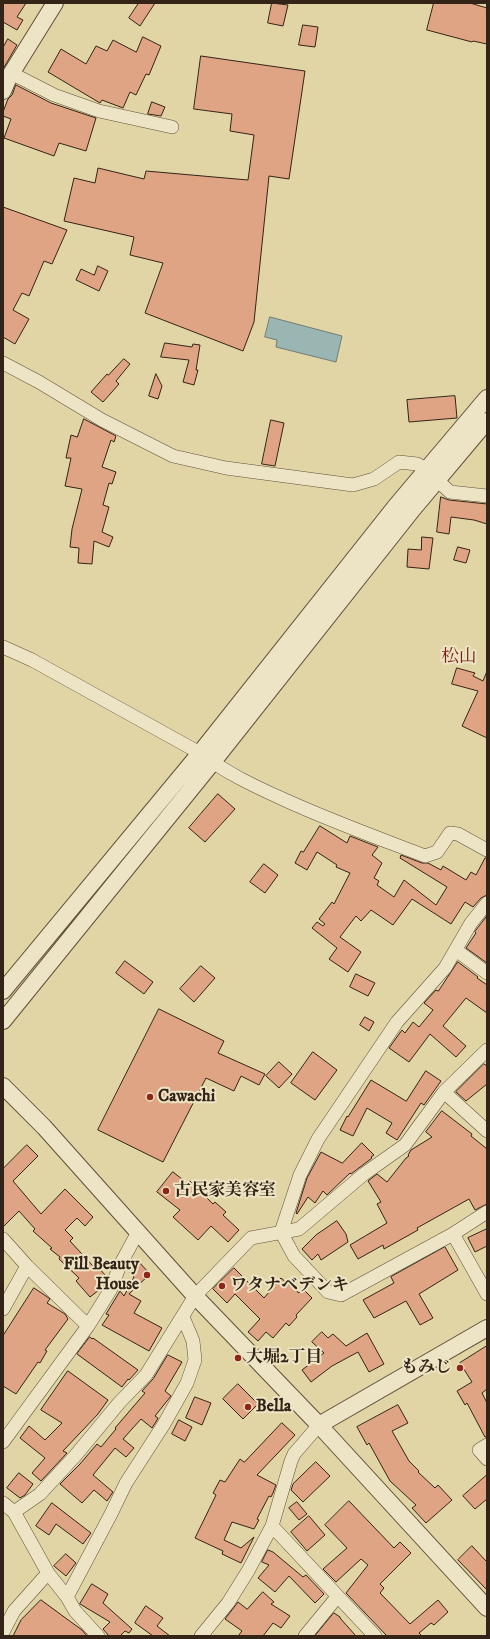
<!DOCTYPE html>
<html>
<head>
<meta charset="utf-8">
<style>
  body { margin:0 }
  #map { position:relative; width:490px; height:1639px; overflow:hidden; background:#e2d5a5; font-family:"IM FELL DW Pica",serif }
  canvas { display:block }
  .frame { position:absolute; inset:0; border:4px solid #342317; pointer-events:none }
</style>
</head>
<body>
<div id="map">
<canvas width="490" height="1639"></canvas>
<div class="frame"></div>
</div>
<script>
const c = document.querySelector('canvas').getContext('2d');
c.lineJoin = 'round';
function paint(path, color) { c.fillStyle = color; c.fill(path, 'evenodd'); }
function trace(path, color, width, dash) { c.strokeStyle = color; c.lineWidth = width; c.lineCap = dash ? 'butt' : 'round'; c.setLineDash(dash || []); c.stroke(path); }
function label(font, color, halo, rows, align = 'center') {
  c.font = font + ' "IM FELL DW Pica","Noto Serif JP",serif'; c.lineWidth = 4; c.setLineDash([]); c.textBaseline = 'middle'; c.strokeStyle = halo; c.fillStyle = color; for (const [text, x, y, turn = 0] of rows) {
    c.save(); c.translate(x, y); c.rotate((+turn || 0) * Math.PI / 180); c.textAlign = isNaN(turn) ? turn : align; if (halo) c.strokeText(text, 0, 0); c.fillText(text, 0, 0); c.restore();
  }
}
const water = new Path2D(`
  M270,317L342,336L336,362L276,347L277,340L265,337Z`);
paint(water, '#9ab6b2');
trace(water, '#717b74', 1);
const building = new Path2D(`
  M3,3H26L17,17L23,20L17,30L3,22Z
  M139,3H155L140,26L129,18Z
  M272,3L288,5L283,26L268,23Z
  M434,3H470L487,8V44L473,41L472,42L427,30Z
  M303,25L318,27L315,47L299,45Z
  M143,37L161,46L149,75L146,74L136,95L130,92L123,108L102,100L100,103L48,72L61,49L86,64L96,46L107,51L113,40L136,52Z
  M8,39L17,45L3,69V48Z
  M201,56L305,71L289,179L269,176L254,322L243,351L145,313L163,263L130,255L134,237L64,221L74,178L95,183L98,168L144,179L146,171L248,180L254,135L230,131L232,114L194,109Z
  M16,85L51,103L96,118L86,151L59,143L54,156L4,138L11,119L3,116V112L8,99L12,95Z
  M152,102L165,107L161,116L148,114Z
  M3,207L67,230L52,264L44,261L29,296L22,293L13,310L29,319L15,344L3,337Z
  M98,266L108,271L99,291L76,280L81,269L94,275Z
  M165,343L192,347L193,344L200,345L196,370H198L194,385L183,382L189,360L161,357Z
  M124,359L130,364L116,381L119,384L103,402L91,392L107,374L108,375Z
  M156,374L162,386L158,399L149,396Z
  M455,396L457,418L409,422L407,400Z
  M84,419L116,436L114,442L111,440L102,467L116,472L112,484L109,483L103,505L109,507L102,532L113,537L109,547L94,541L92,564L78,563L79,548L70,547L72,529L82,489L65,486L71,458H66L71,435L77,437Z
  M271,420L284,423L275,466L262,464Z
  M441,497L449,500L487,504V524L474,520L451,517L449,534L437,532Z
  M422,537L433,538L429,569L407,567L408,549L421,550Z
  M458,547L470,550L466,563L454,560Z
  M457,668L475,673L473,676L483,681L487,671V738L462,726L478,691L452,684Z
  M218,794L235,809L205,842L189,828Z
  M320,826L347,843L350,836L378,847L372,855L382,863L374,878L379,881L377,885L394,897L404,880L436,905L447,887L400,858L401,855L422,863H428L441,870L443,866L466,880L471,872L476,875L485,858H487V895L481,898L473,907L465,902L451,924L412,899L393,925L371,910L361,921L356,916L340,937L361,952L348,972L329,959L337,948L312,928L317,922L323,926L325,924L319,919L332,902L334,904L350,873L336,867L337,865L317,852L307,870L295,863L301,851L303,852Z
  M264,864L278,875L265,893L250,882Z
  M487,916V963L466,948L476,933L475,932Z
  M125,961L153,982L144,994L116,973Z
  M458,962L478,977L477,978L487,985V1013L466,998L443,1026L466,1046L456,1057L430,1034L409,1062L389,1048L402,1030L405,1033L413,1022L419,1027L433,1010L424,1003L436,990L438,991Z
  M201,966L215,978L194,1002L180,989Z
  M356,974L375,983L368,996L350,987Z
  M159,1009L224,1041L218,1053L265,1074L259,1085L241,1076L234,1091L206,1078L163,1162L98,1130Z
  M365,1017L374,1022L369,1031L360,1025Z
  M313,1052L337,1070L315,1100L291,1083Z
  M279,1062L292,1074L279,1088L266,1076Z
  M484,1064L487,1066V1084L466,1101L456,1092Z
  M426,1071L441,1081L424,1105L421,1103L397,1140L386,1133L392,1123L367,1108L353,1136L340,1130L347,1116L348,1117L371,1080L406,1101Z
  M442,1111L472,1134L471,1136L487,1149V1204L475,1210L469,1199L417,1228L418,1230L384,1249L383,1245L358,1259L350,1245L387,1223L377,1204L381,1202L368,1181L377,1174L387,1182L406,1158L409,1156L408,1155L411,1150L432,1137L426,1132Z
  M362,1143L374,1155L371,1157L372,1158L351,1174L350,1173L327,1195L323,1191L315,1203L308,1197L297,1214L296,1213L307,1178L321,1152L342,1163Z
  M27,1145L38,1156L13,1181L41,1214L65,1189L93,1217L85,1226L77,1218L65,1230L73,1238L70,1241L93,1266L95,1264L107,1277L104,1286L90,1297L76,1281L79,1278L59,1259L60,1257L50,1249L52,1248L33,1231L35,1229L19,1211L3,1227V1169Z
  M173,1172L187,1183L190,1181L213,1204L215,1202L226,1212L223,1215L239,1230L228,1242L211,1226L198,1240L173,1217L180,1210L157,1192Z
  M337,1221L346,1234L348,1242L321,1260L318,1254L312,1260L302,1249L316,1235Z
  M487,1229V1246L475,1252L468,1238Z
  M445,1247L458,1270L419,1294L433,1318L420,1325L406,1301L374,1318L363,1300L394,1283L391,1277Z
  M138,1261L150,1274L129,1294L141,1301L134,1313L162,1328L149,1351L102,1325L109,1315L106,1314L120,1291L124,1296L134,1277L130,1273Z
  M234,1268L264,1298L281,1278L299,1293L303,1289L312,1298L296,1315L297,1317L289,1326L286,1323L273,1338L266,1332L258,1341L248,1332L260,1319L235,1294L227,1303L213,1289Z
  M34,1288L46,1296L50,1299L47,1303L65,1314L68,1319L45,1350L47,1351L40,1363L38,1362L16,1394L3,1386V1336Z
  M322,1332L328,1338L333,1334L346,1346L367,1333L384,1364L369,1372L358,1352L332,1366L311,1382L302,1370L324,1353L312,1342Z
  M90,1337L92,1339L93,1338L138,1370L129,1380L128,1379L122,1387L77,1354Z
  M487,1346V1389L482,1393L487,1403V1437H485L467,1403L465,1405L457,1391L472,1382L460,1363Z
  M168,1355L182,1362L165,1391L171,1396L155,1416L158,1418L157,1420L152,1428L141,1419L123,1439L134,1448L126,1457L115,1448L93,1475L113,1492L107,1501L94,1490L82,1503L60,1484L80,1464L97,1444L101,1447L116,1429L115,1428L145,1393L142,1391L153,1379Z
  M68,1371L108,1400L98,1414L63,1451L67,1453L41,1481L32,1473L45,1458L20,1438L29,1426L45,1440L62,1423L41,1410Z
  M238,1384L258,1404L243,1419L223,1399Z
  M195,1397L211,1403L202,1425L186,1418Z
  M398,1405L408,1423L392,1431L409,1461L419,1471L418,1472L435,1488L438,1485L452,1500L426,1523L412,1508L416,1505L390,1481L369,1443L367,1445L357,1427Z
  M179,1420L192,1427L185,1441L172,1434Z
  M282,1423L295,1435L257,1475L276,1485L273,1493L271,1497L269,1496L257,1519L259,1520L254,1529L232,1522L224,1540L241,1548L254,1537L241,1563L222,1554L223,1551L195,1538L216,1495L213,1493L220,1480L225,1482L240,1459L244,1462Z
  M316,1462L330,1476L303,1502L291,1490L293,1484Z
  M19,1473L33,1484L25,1495L20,1498L7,1488Z
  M487,1475V1499L475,1509L463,1496Z
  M349,1501L394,1548L400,1542L411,1553L380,1584L384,1588L380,1593L410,1624L438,1600L448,1612L434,1625L431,1623L419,1633L422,1636H387L346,1593L368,1565L361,1559L336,1582L323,1569L347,1548L325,1525Z
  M297,1502L307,1514L299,1520L289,1508Z
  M52,1503L91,1533L83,1544L56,1524L49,1535L36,1526Z
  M309,1516L325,1535L307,1551L291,1532Z
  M472,1546L487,1562V1590L458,1560Z
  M268,1550L273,1552L303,1577L306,1575L324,1594L315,1603L289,1576L275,1592L258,1578L269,1565L262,1562Z
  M66,1554L76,1563L66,1576L54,1566Z
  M92,1584L108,1594L103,1603L132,1629L129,1633L125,1631L120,1636H109L103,1629L110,1622L80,1604Z
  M263,1592L274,1602L271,1604L290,1616L281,1628L273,1623L263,1636H238L242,1631L225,1619L238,1602L247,1609Z
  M41,1600L82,1630L87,1636H13L21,1620Z
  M146,1606L163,1618L157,1626L170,1636H153L135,1623Z
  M334,1613L340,1617V1618L356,1636H315Z`);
paint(building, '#dfa484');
trace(building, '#342317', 1);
const minor = new Path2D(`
  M11,73L54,95L99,111L172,127
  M3,363L39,382L102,420L173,456L226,468L353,485L374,479L399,462L417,464L428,470L438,481L450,492L487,496
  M3,647L32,660L200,753C226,773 256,787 285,800C331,821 378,838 425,856L437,852L450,833L458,834L487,850
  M487,903L471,923L445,968L397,1022L318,1139L300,1175L281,1232L294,1256L328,1292L341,1295L453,1234L487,1212
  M456,950L487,973
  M444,1092L487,1131
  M453,1234L487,1294
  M3,1239L27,1266L88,1326
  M3,1309L27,1266
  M3,1442L88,1326L111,1289L120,1265L138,1232
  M487,1445L479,1450L487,1459
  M3,1503L14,1512L48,1573L67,1597L75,1611L98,1636
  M14,1512L40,1494L75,1456L119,1403L146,1375L195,1296L251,1238L299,1229L364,1174L405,1145L444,1092L487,1050
  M272,1526L375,1636
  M67,1597L111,1514L126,1483L164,1424L187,1383L195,1360L193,1341L183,1317
  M3,1632L14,1611L48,1573
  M201,1636L228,1603L248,1571L272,1526L291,1461L294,1454L319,1425
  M305,1636L337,1597`);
const tertiary = new Path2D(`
  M3,91L9,77L55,3
  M3,991L200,753L395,507L487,398
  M3,1021L212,763L413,509L487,421
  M3,1086L44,1127L195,1296L319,1425L487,1608
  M319,1425L487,1328`);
trace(minor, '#60503a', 14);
trace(tertiary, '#60503a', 18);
trace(minor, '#ece4c4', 13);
trace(tertiary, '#ece4c4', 16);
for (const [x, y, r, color] of [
  [150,1097,4,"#8f2418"],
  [166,1191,4,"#8f2418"],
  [147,1275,4,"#8f2418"],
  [222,1286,4,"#8f2418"],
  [238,1358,4,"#8f2418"],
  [460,1368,4,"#8f2418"],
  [248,1407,4,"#8f2418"]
]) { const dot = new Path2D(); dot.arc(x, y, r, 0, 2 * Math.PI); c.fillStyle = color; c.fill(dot); trace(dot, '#ece4c4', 1.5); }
label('bold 17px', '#342317', '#ece4c4', [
  ["Cawachi",158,1097],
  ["古民家美容室",174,1191],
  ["Fill Beauty",139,1265,"right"],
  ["House",139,1285,"right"],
  ["ワタナベデンキ",230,1286],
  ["大堀2丁目",246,1358],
  ["もみじ",452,1368,"right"],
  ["Bella",256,1407]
], 'left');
label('18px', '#7a1f14', '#ece4c4', [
  ["松山",459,658]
]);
</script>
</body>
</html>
